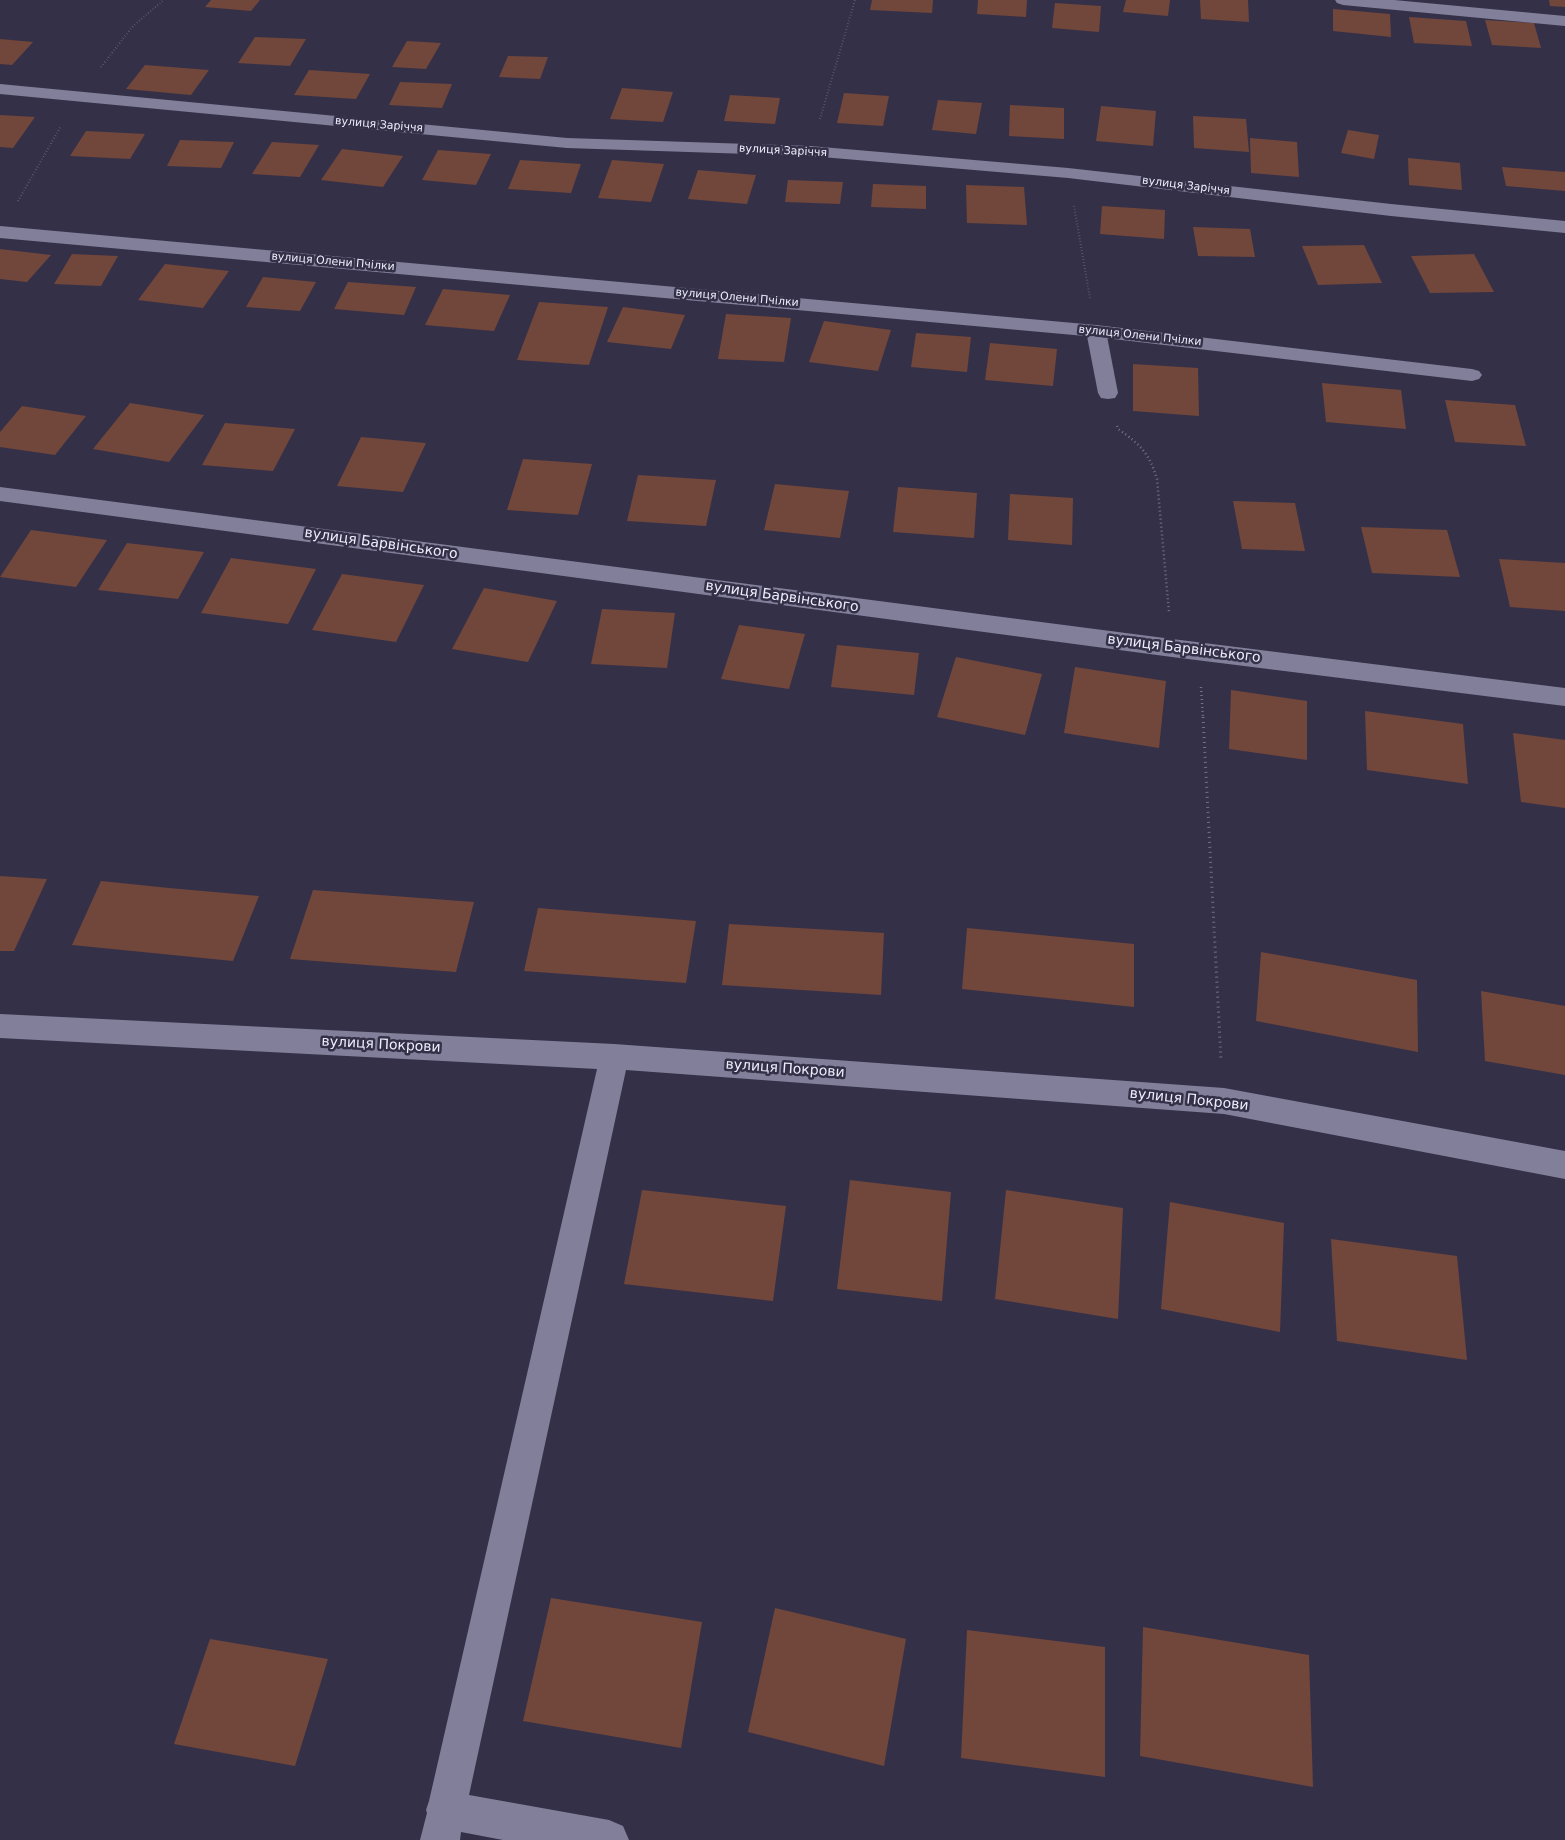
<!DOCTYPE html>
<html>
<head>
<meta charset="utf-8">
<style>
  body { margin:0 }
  canvas { display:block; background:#343048 }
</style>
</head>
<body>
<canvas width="1565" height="1840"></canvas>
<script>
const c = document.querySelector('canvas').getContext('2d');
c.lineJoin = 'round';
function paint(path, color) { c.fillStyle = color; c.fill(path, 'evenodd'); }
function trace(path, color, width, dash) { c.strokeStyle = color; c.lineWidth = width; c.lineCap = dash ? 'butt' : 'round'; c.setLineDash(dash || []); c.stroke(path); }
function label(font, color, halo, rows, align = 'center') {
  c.font = font + ' "DejaVu Sans",sans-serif'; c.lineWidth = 5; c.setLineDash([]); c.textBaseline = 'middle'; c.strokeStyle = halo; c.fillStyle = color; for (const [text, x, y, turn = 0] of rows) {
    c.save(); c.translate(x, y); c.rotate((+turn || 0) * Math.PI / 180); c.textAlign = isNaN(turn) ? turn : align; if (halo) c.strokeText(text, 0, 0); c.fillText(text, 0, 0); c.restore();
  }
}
paint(new Path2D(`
  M211,0H260L251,11L205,7Z
  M872,0H933L932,13L870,10Z
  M978,0H1027L1026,17L977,14Z
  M1126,0H1170L1168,16L1123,12Z
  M1200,0H1248L1249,22L1201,19Z
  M1549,0H1565V7L1550,6Z
  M1055,3L1101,6L1099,32L1052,28Z
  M1333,9L1390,14L1391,37L1333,31Z
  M1409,17L1466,21L1472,46L1414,43Z
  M1485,20L1534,23L1541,48L1492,45Z
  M255,37L306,39L290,66L238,63Z
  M0,39L33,42L12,65L0,64Z
  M407,41L441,43L426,69L392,67Z
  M508,56L548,57L540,79L499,77Z
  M145,65L209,70L191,95L126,89Z
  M309,70L370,74L356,99L294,95Z
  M400,82L452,84L442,108L389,105Z
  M622,88L673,92L663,122L610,119Z
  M844,93L889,96L883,126L837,123Z
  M730,95L780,98L775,124L724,121Z
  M938,100L982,103L976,134L932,130Z
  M1010,105L1064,108V139L1009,136Z
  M1101,106L1156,111L1153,146L1096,141Z
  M0,115L35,117L13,148L0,147Z
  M1193,116L1246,119L1249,152L1194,148Z
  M1348,130L1379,135L1374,159L1341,153Z
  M86,131L145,134L130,159L70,156Z
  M1250,138L1297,142L1299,177L1251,173Z
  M180,140L234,142L221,168L167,166Z
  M272,142L319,145L300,177L252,174Z
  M342,149L403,156L383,187L321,180Z
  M438,150L491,154L476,185L422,180Z
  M1408,158L1460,163L1462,190L1409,185Z
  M520,160L581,164L571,193L508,189Z
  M612,160L664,164L651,202L598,198Z
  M1502,167L1565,172V191L1506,186Z
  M698,170L756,175L747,204L688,199Z
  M788,180L843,182L840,204L785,202Z
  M873,184L926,186V209L871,207Z
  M966,185L1024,187L1027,225L967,223Z
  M1102,206L1165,210L1164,239L1100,234Z
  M1193,227L1250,229L1255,257L1198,256Z
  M1364,245L1382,283L1318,285L1302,246Z
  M0,249L51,255L27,282L0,279Z
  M72,254L118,256L101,286L54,284Z
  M1474,254L1494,292L1430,293L1411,256Z
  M165,264L229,271L203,308L138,300Z
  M263,277L316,282L300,311L246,307Z
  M348,282L416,287L404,315L334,309Z
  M443,289L510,295L494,331L425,325Z
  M539,302L608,307L589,365L517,360Z
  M623,307L685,315L671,349L607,342Z
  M726,314L791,318L784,362L718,359Z
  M824,321L891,330L878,371L809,362Z
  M916,333L971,337L967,372L911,367Z
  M990,343L1057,349L1053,386L985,380Z
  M1133,364L1198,368L1199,416L1133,411Z
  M1322,383L1401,390L1406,429L1326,422Z
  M1445,400L1515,405L1526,446L1455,442Z
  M130,403L204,415L169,462L93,449Z
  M22,406L86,416L55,455L0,447V432Z
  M225,423L295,429L273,471L202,465Z
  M361,437L426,443L403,492L337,486Z
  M523,459L592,464L578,515L507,510Z
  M638,475L716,480L706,526L627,521Z
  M775,484L849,491L840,538L764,530Z
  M898,487L977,493L974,538L893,532Z
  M1010,494L1073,498L1072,545L1008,540Z
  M1233,501L1295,503L1305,551L1242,549Z
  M1361,527L1447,530L1460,577L1372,573Z
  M31,530L107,540L76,587L0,577Z
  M127,543L204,552L178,599L98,590Z
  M231,558L316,569L288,624L201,613Z
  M1499,559L1565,563V611L1510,607Z
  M342,574L424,585L396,642L312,630Z
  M484,588L557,601L528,662L452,649Z
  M602,609L675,613L667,668L591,664Z
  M739,625L805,634L789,689L721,679Z
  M837,645L919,653L914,695L831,687Z
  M956,657L1042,674L1025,735L937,717Z
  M1075,667L1166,681L1159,748L1064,733Z
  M1231,690L1307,701V760L1229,749Z
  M1365,711L1463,724L1468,784L1367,770Z
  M1513,733L1565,740V808L1521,802Z
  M0,876L47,879L14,951H0Z
  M101,881L169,888L259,896L233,961L72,945Z
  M313,890L474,902L456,972L290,959Z
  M538,908L696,921L686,983L524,971Z
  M729,924L884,933L881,995L722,985Z
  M967,928L1134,944V1007L962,989Z
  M1261,952L1417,980L1418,1052L1256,1021Z
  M1481,991L1565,1006V1075L1485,1061Z
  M850,1180L951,1192L942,1301L837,1289Z
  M642,1190L786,1206L773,1301L624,1284Z
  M1006,1190L1123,1208L1118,1319L995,1299Z
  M1170,1202L1284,1223L1280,1332L1161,1309Z
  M1331,1239L1457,1256L1467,1360L1337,1341Z
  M551,1598L702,1622L681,1748L523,1721Z
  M775,1608L906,1639L884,1766L748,1732Z
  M1143,1627L1309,1655L1313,1787L1140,1756Z
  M967,1630L1105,1647V1777L961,1758Z
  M210,1639L328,1659L295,1766L174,1744Z`), '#71463b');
trace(new Path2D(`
  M101,67L133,26L164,0
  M820,119L855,0
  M18,201L61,126
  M1074,206L1090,298`), '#747186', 2, [0.5, 2.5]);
trace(new Path2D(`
  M1117,426L1118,429C1140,444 1149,453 1157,479L1169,612
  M1201,687L1203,718`), '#747186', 2.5, [1, 3]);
trace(new Path2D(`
  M1203,717L1221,1060`), '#747186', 3, [1, 4]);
paint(new Path2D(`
  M1096,325L1103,327L1106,331L1118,393L1115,398L1108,399L1101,398L1098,393L1086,331L1089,327Z`), '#827f9a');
paint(new Path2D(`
  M1335,0H1394L1565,16V26L1343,5L1337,3Z
  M0,84L567,138L810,146L1068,168L1391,204L1565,221V233L1391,216L1068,178L810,156L567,148L0,94Z
  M0,226L1096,325L1472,369L1479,371L1482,375L1479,379L1472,381L1096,337L0,238Z
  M0,487L1172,639L1565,688V706L1172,657L0,501Z
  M0,1014L614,1044L1224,1088L1565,1151V1179L1224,1114L626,1070L469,1795L609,1820L623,1826L629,1840H503L461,1832L460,1840H420L427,1813L426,1810L429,1801L597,1069L0,1038Z`), '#827f9a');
label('11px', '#eeedfc', '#343048', [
  ["вулиця Заріччя",379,125,5],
  ["вулиця Заріччя",783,151,3],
  ["вулиця Заріччя",1186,186,7],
  ["вулиця Олени Пчілки",333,262,5],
  ["вулиця Олени Пчілки",737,298,5],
  ["вулиця Олени Пчілки",1140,336,6]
]);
label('14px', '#eeedfc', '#343048', [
  ["вулиця Барвінського",381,544,8],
  ["вулиця Барвінського",782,597,8],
  ["вулиця Барвінського",1184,649,7],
  ["вулиця Покрови",381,1045,3],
  ["вулиця Покрови",785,1069,4],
  ["вулиця Покрови",1189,1100,6]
]);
</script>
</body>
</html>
